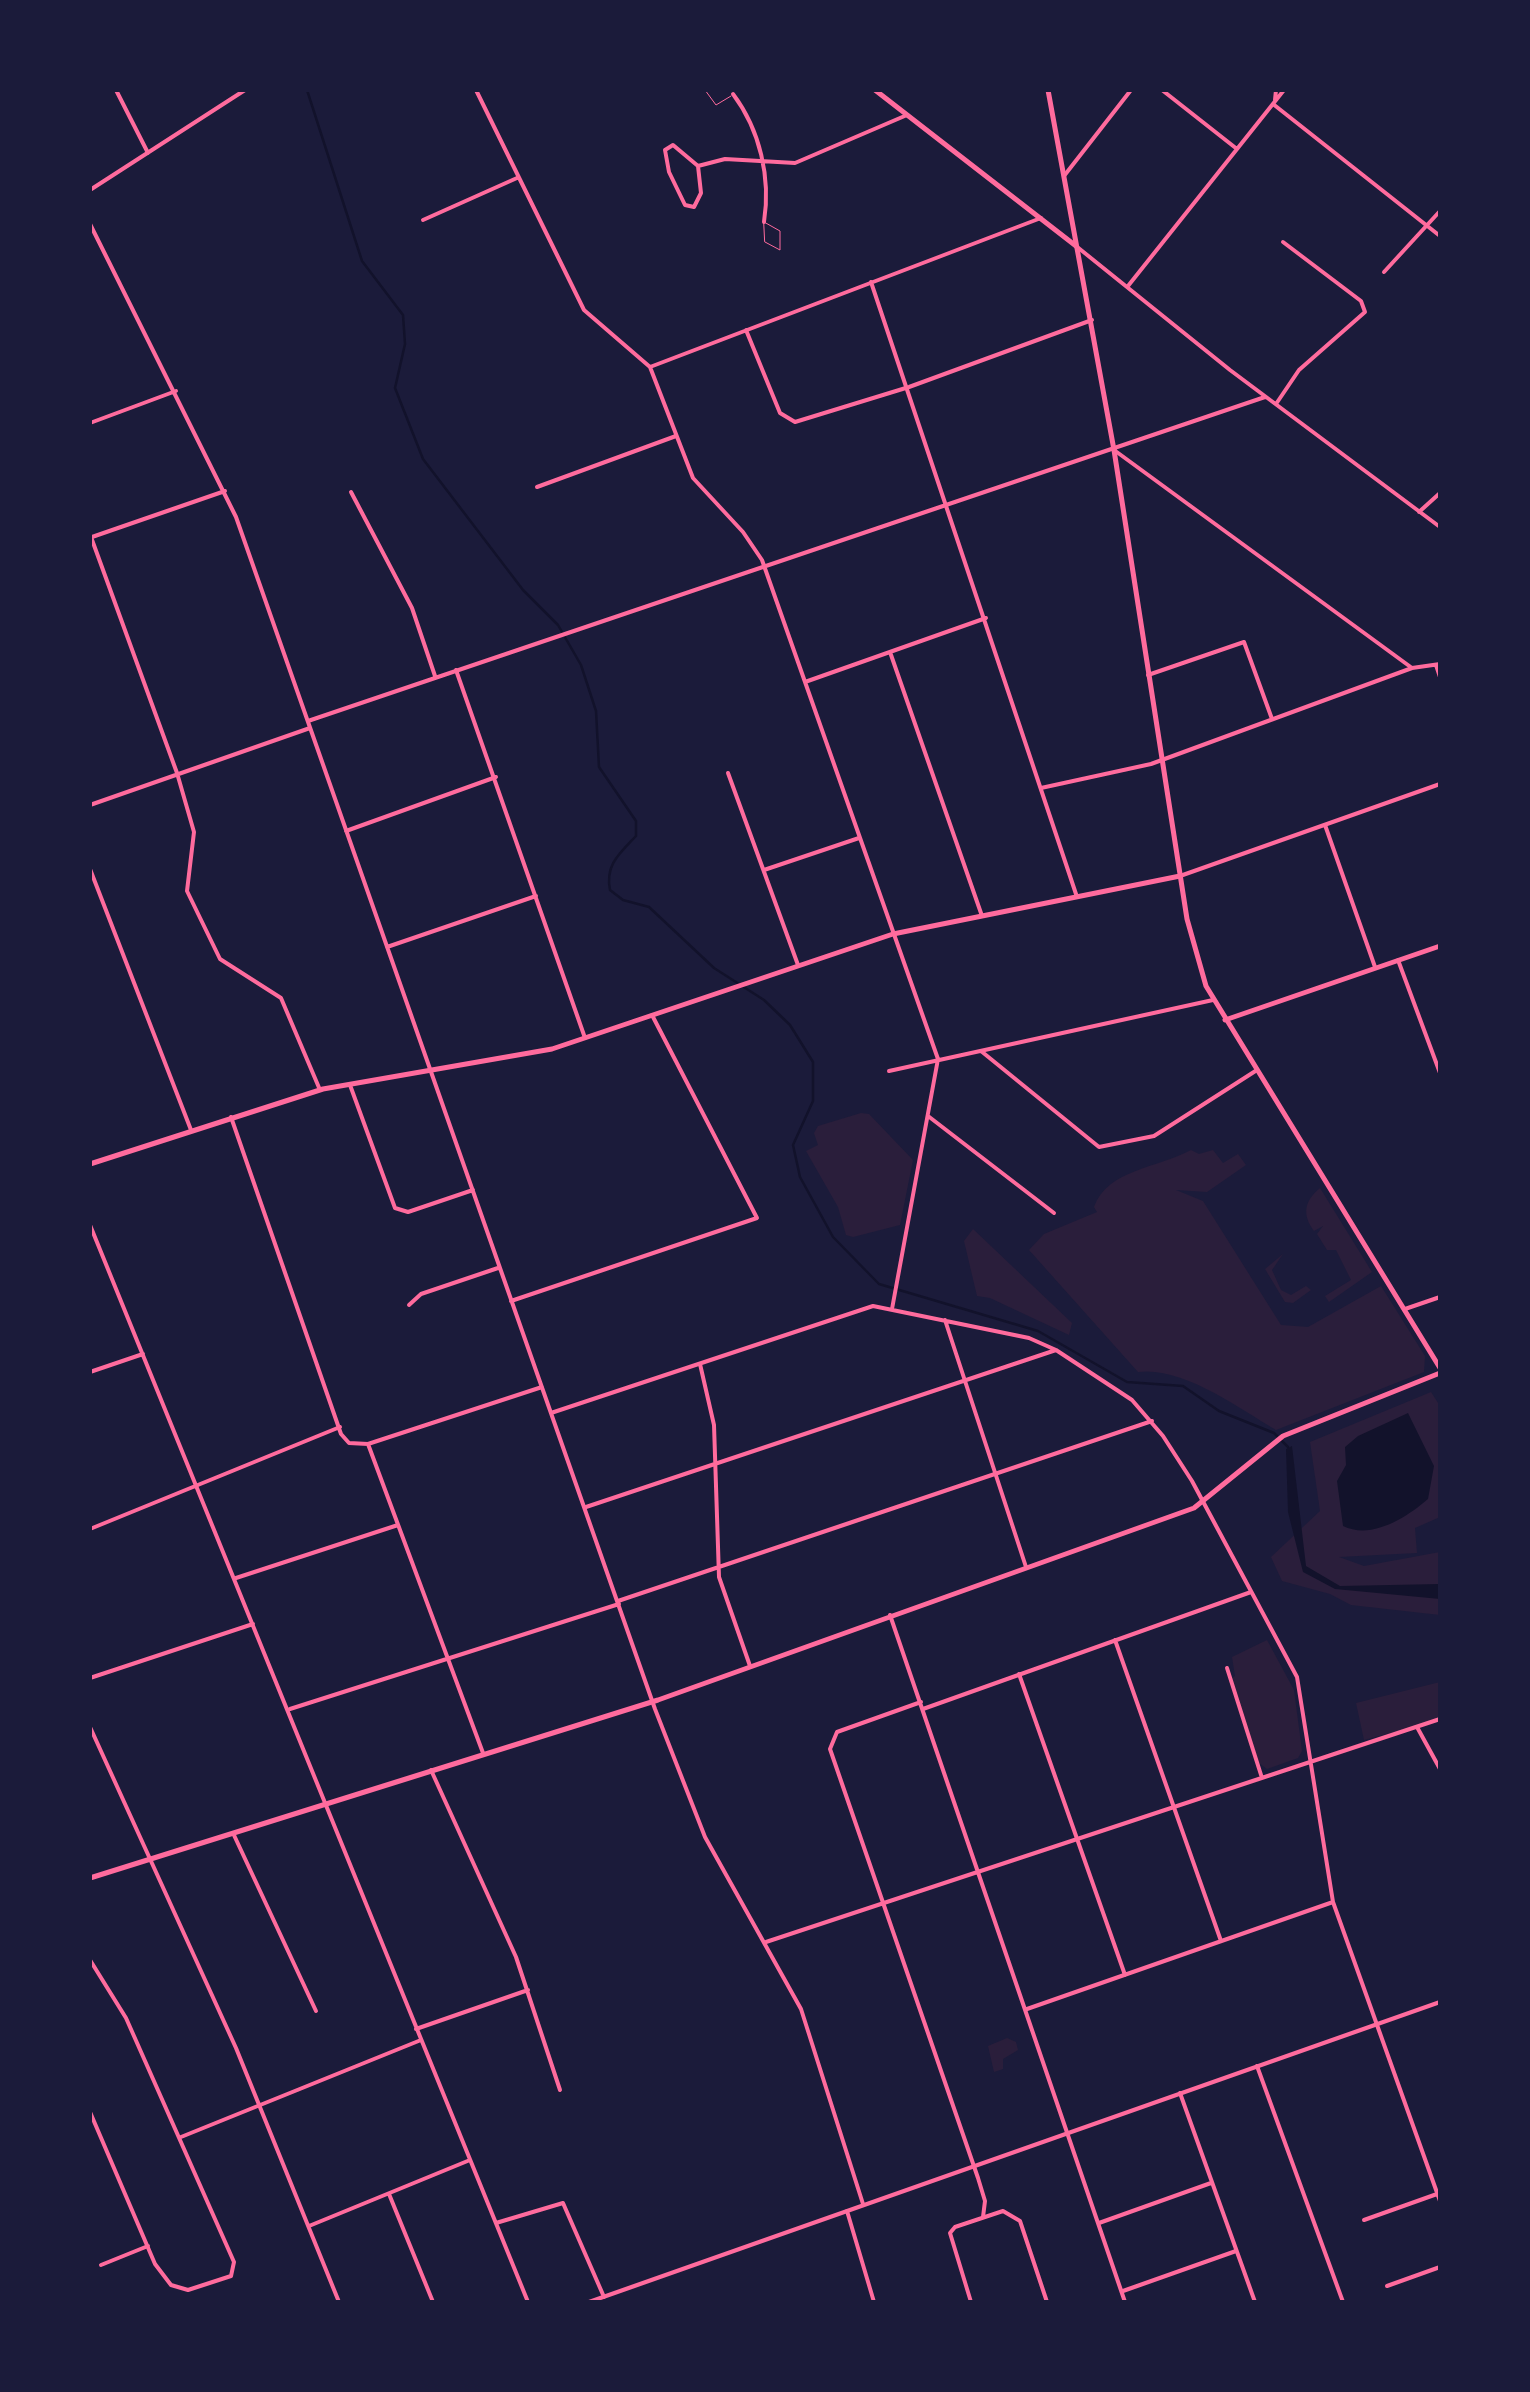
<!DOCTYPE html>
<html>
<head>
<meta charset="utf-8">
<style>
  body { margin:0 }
  #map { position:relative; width:1530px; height:2392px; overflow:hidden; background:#1b1b3a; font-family:Rubik,sans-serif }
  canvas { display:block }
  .frame { position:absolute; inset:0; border:92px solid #1b1b3a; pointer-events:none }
</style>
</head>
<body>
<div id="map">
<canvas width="1530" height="2392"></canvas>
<div class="frame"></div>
</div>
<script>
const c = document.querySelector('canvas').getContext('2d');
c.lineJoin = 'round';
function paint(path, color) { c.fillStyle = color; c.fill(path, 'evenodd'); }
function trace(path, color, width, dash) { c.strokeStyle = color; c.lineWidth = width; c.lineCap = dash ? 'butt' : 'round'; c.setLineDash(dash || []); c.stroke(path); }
paint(new Path2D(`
  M861,1113L869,1114L913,1160L900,1225L853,1237L846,1235L838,1207L806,1151L818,1145L814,1133L818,1126Z
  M1191,1150L1199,1154L1213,1150L1223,1163L1238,1154L1246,1165L1207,1192L1176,1190L1203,1201L1281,1325L1308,1327L1381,1286L1425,1356L1424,1372L1276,1430C1239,1408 1182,1366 1138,1372L1029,1250L1044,1234L1097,1212L1094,1207C1108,1169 1156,1169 1191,1150Z
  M1320,1188L1372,1272L1329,1302L1325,1296L1351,1280L1336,1250H1327L1317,1234L1323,1226L1314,1231C1302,1215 1304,1201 1320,1188Z
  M973,1229L1072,1323L1069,1335L990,1298L977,1296L964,1241Z
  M1283,1254L1272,1270L1281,1290L1291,1295L1306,1286L1311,1290L1293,1303L1285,1302L1265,1269Z
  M1431,1392L1440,1406V1517L1415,1528L1417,1553L1339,1557L1364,1566L1440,1552V1615L1351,1605L1330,1594L1282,1581L1271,1557L1320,1511L1310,1442Z
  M1267,1640L1294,1690L1302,1751L1298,1758L1267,1769L1259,1763L1231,1679L1235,1676L1232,1657Z
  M1440,1682V1720L1364,1740L1356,1703Z
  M1007,2038L1016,2042L1018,2050L1003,2059V2069L994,2072L988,2046Z`), '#2a1e3b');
paint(new Path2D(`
  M1408,1413L1434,1466L1428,1499C1406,1518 1371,1540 1343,1526L1337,1481L1346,1465L1345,1447L1358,1436Z
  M1292,1446L1306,1566L1340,1586L1440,1584V1599L1335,1589L1303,1572L1288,1512L1286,1449Z`), '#12122b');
trace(new Path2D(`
  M307,90L362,261L403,315L405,344L395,388L423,459L523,590L558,625L581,665L596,711L599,767L636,821V836C619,854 605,865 610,890L623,900L649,907L714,968L764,1000L790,1025L813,1062V1101L793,1145L800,1177L833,1237L879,1284L1038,1331L1127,1382L1183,1386L1219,1411L1274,1433L1288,1447`), '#12122b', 2.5);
trace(new Path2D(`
  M705,90L716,105L731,96
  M764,222L780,231V250L765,242Z`), '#ff6b9d', 1);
trace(new Path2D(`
  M116,90L148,153
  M476,90L584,310L650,367L693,478L743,532L762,560L938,1059L892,1309
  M1162,90L1237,149
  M733,94C760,130 771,178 764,222
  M1275,100L1276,90
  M1273,104L1440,236
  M673,145L698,166L701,193L694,207L685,205L669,172L665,150Z
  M698,166L725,159L795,163L907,115
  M1064,176L1131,90
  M90,190L245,90
  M423,220L517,178
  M90,224L236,517L655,1709L705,1837L801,2009L863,2204
  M1076,246L1230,370L1440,527
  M1384,272L1440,211
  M871,282L1077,897
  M1128,286L1284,90
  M746,330L780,413L795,422L909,387L1092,320
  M650,367L1041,218
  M1276,404L1299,370L1365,312L1361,301L1283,242
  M90,423L176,391
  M1114,450L1412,668
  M537,487L676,436
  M351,492L412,608L435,676
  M1419,512L1440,493
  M91,537L177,773L194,832L187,891L220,959L281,998L320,1090
  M92,537L225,491
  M890,652L982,916
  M1436,665L1440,677
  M456,670L585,1038
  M1148,675L1244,642L1272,719
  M805,682L986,618
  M308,721L1265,397
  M728,773L798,965
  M1041,788L1151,764L1412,668L1440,664
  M90,805L310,728
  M1325,825L1375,967
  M346,831L496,777
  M90,869L191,1130
  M764,870L859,838
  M387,947L536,896
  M1398,960L1440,1073
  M981,1051L1099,1147L1154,1136L1257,1070
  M889,1071L1213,1000
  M350,1085L395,1208L408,1212L473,1190
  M928,1116L1054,1213
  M231,1117L341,1434L349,1443L368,1444L542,1387
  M90,1225L528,2302
  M511,1301L757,1218L652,1015
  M409,1305L421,1294L498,1268
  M1405,1309L1440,1297
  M945,1320L1026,1567
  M700,1364L714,1425L719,1577L750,1666
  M90,1372L143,1354
  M551,1413L873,1306L1029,1338L1056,1350L1132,1400L1163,1436L1192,1481L1297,1677L1333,1902L1440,2201
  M368,1444L483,1753
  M586,1507L1056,1350
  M90,1529L340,1427
  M236,1578L398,1525
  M618,1601L1152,1421
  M890,1615L1125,2302
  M1115,1640L1221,1941
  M1227,1668L1262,1778
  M1019,1674L1125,1975
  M90,1678L253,1624
  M921,1702L837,1732L830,1749L978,2178L985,2201L983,2217
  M290,1709L619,1604
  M923,1709L1251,1592
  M90,1727L236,2048L339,2302
  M1417,1727L1440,1769
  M431,1770L516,1957L560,2090
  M233,1833L316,2011
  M766,1942L1440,1719
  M90,1960L126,2018L234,2262L231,2276L188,2290L171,2285L155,2264L90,2112
  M1027,2009L1333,1902
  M416,2029L528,1990
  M1257,2066L1343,2302
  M1180,2093L1255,2302
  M181,2137L421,2040
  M389,2194L433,2302
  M847,2211L874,2302
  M1364,2220L1437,2194
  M496,2223L563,2203L604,2297
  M1099,2223L1211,2183
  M309,2226L470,2160
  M101,2265L148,2246
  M1387,2286L1440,2267
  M1123,2291L1236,2251
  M971,2302L950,2233L955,2227L1003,2211L1020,2221L1047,2302`), '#ff6b9d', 4);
trace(new Path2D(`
  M1180,876L1440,784
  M589,2302L1440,2002`), '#ff6b9d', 4);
trace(new Path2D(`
  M875,90L1076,246
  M90,1878L658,1700L1194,1508L1283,1436L1440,1373`), '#ff6b9d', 5);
trace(new Path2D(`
  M1048,90L1114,450L1187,919L1206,986L1440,1368
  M1225,1020L1440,946
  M90,1164L323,1089L552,1049L893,934L1180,876`), '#ff6b9d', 5);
</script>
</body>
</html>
